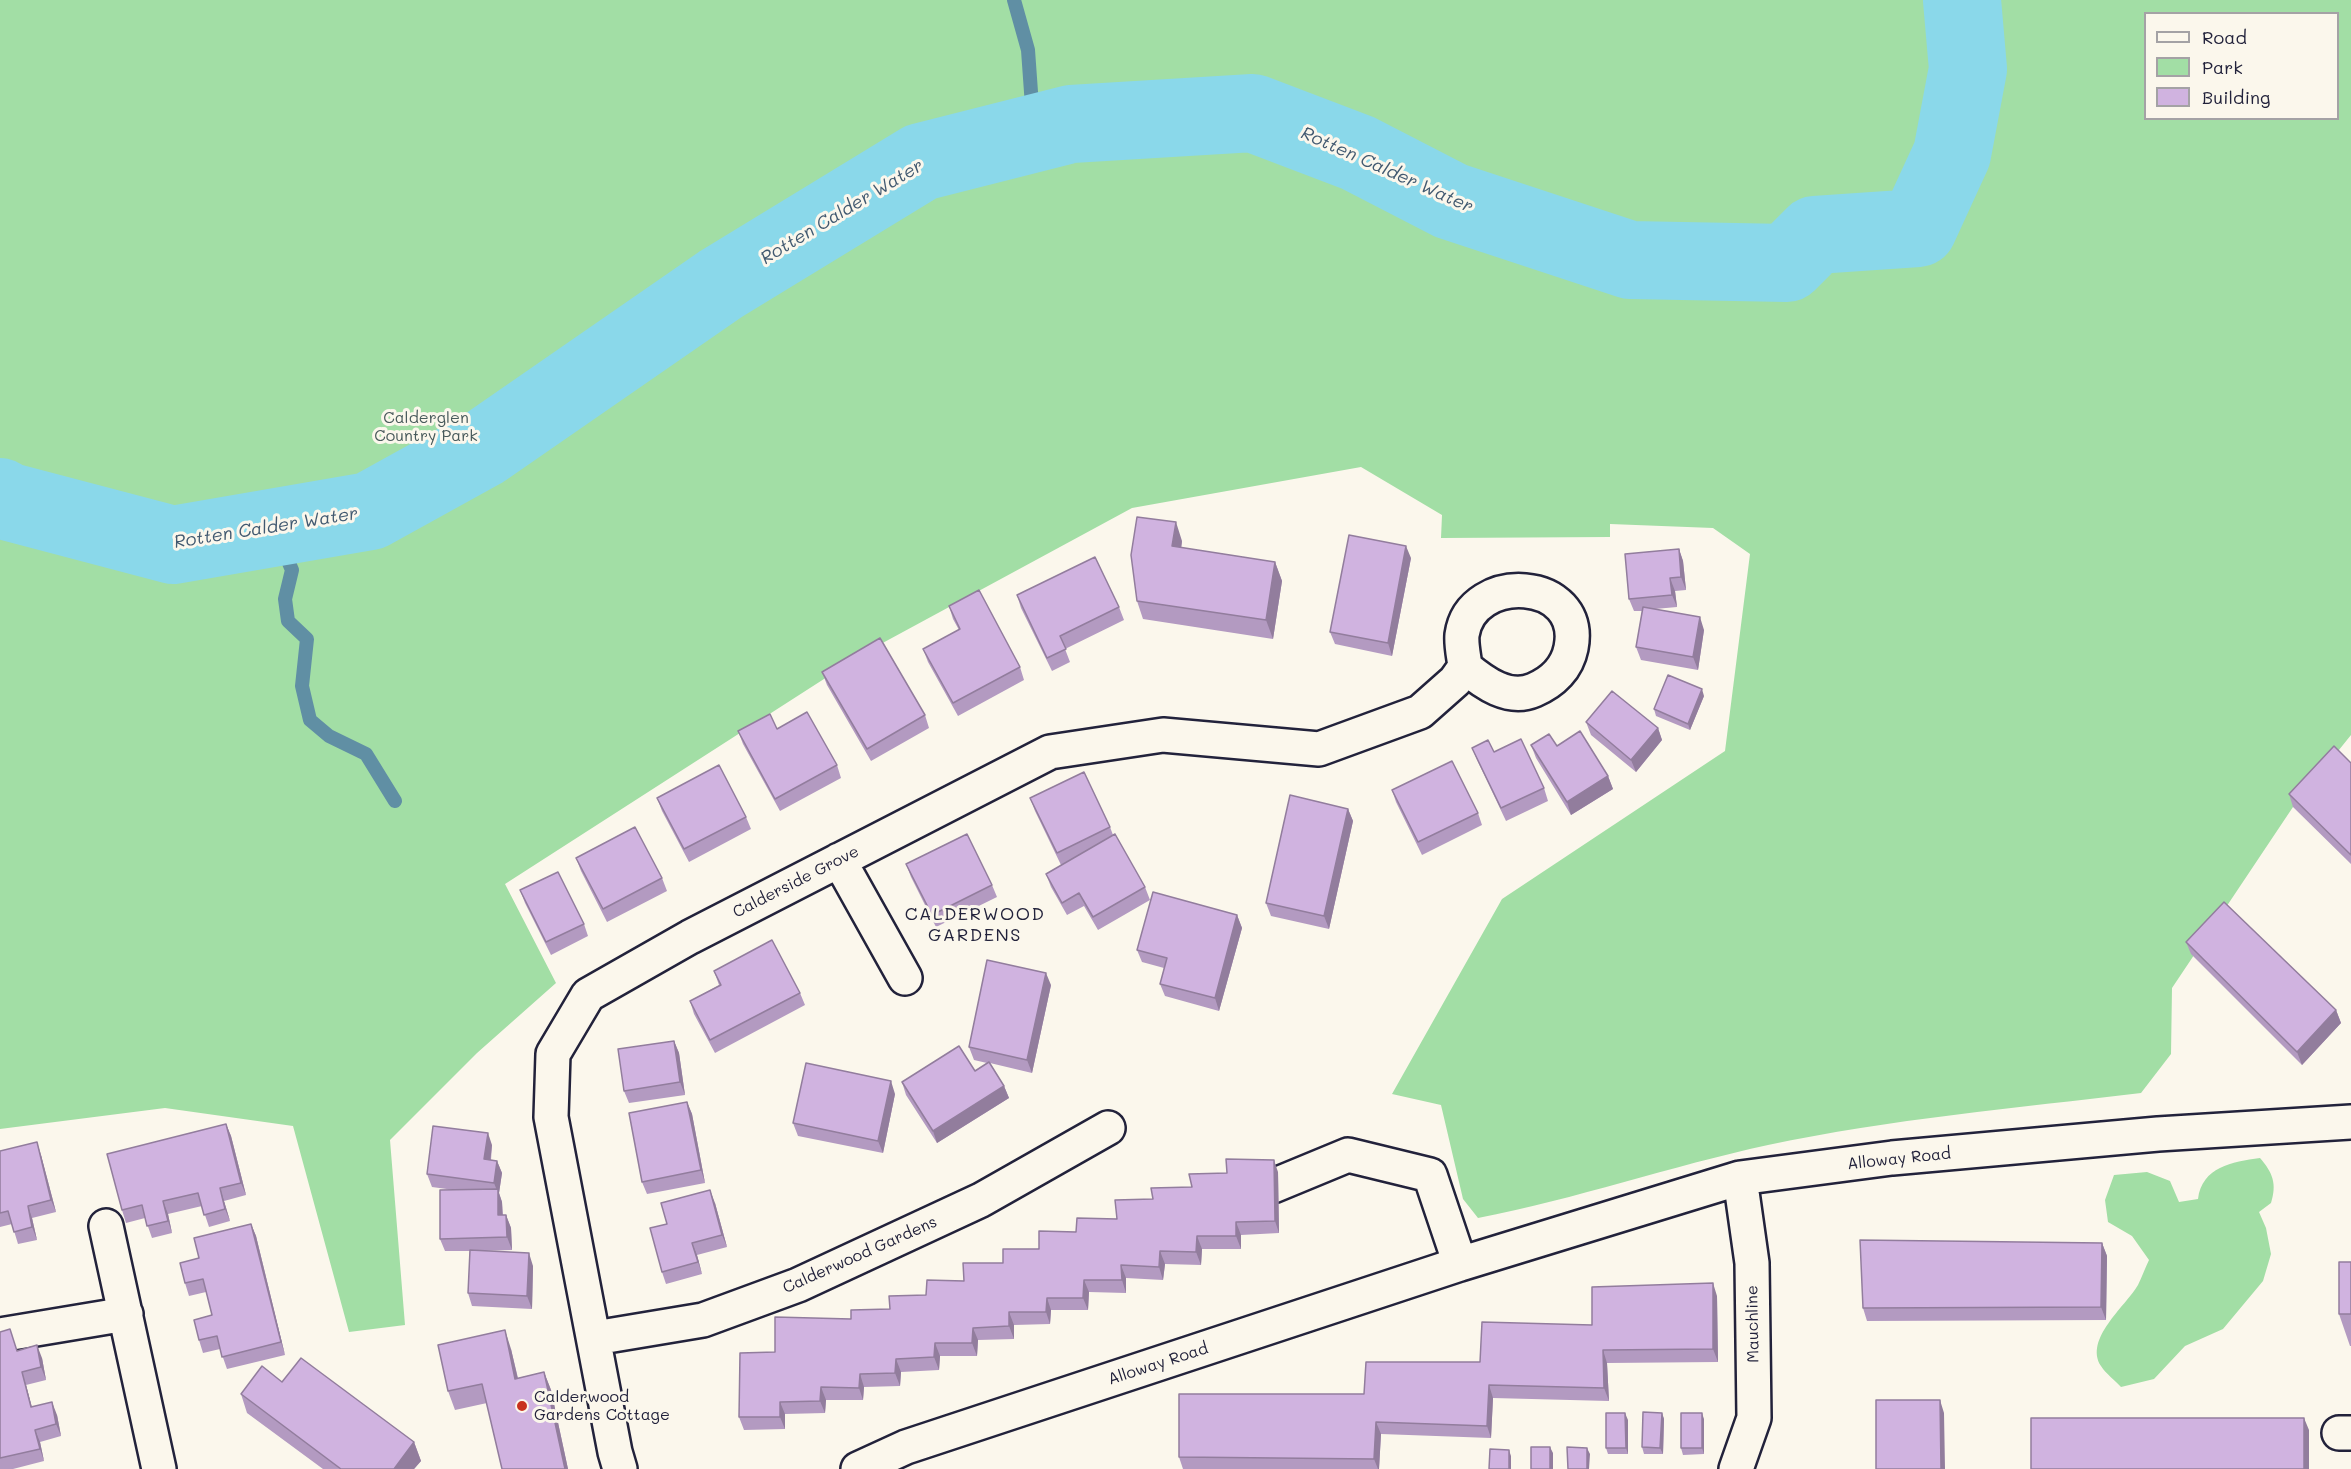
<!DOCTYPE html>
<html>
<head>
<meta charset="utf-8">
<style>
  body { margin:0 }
  #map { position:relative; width:2351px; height:1469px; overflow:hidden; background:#fbf7ec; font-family:Mali,sans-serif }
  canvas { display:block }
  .legend { position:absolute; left:2144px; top:12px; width:195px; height:108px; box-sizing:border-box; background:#fbf7ec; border:2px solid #a4a2a5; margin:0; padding:8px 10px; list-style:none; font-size:18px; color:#22223b }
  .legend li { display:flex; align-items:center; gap:12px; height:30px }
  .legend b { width:30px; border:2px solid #a4a2a5 }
</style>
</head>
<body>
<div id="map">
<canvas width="2351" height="1469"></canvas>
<ul class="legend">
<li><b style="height:8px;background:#fbf7ec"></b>Road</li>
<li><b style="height:16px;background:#a2dea5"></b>Park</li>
<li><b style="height:16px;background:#d0b3e0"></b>Building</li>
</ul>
</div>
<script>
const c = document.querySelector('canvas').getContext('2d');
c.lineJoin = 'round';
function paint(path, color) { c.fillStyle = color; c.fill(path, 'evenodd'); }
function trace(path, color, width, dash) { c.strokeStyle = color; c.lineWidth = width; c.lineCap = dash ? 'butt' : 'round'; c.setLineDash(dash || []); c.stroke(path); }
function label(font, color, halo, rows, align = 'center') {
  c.font = font + ' Mali,sans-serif'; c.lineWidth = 6; c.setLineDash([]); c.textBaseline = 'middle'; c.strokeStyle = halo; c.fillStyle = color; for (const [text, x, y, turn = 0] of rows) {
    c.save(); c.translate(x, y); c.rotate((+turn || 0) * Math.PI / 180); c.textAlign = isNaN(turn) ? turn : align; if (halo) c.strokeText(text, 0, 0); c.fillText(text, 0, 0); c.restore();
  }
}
paint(new Path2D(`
  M0,0H2351V735L2293,807L2172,988L2171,1054L2141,1093C2016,1108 1891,1119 1768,1145C1671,1166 1576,1199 1478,1218L1463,1199L1441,1105L1392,1094L1502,899L1725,751L1750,554L1713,528L1610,524V537L1441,538L1442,515L1361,467L1132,508L866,652L505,884L556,983L477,1053L390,1140L405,1325L349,1332L293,1126L165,1108L0,1129ZM2146,14H2338V118H2146Z
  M2260,1158C2273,1173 2277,1184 2271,1203L2259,1212L2266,1228L2271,1254L2263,1281L2223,1329L2185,1346L2154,1379L2121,1387C2115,1380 2106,1374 2101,1366C2084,1339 2125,1307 2138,1285C2142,1277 2145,1268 2149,1260L2132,1236L2108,1222L2105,1200L2114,1175L2147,1172L2170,1181L2179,1202L2198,1199C2202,1167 2232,1162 2260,1158Z`), '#a2dea5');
trace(new Path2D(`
  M1014,0L1028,50L1034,134
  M274,528L292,570L285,599L288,621L307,639L302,686L310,720L329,736L366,754L395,801`), '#608fa4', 14);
trace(new Path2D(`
  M0,497L2,500L173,545L370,511L484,448L721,284L921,162L1071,124L1253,113L1358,153L1451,201L1630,260L1787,263L1815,235L1918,228L1952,154L1968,69L1962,0`), '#8ad8ea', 78);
const minor = new Path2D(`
  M839,860L905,978
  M1273,1186L1348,1155L1430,1175L1460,1264L1740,1178L1892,1158L2158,1134L2351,1122
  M106,1226L159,1469
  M0,1335L126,1314
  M595,1338L703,1320L798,1285L981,1200L1108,1128
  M2339,1433H2351
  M620,1469L615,1452L551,1117L553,1054L588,995L690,937L1050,752L1163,735L1319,749L1420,712L1455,681L1465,667C1464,657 1461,645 1462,635C1471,571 1585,577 1571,648C1567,668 1553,682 1534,690C1509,701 1484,683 1465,667
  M858,1469L906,1447L1460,1264
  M1736,1469L1754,1418L1752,1263L1740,1178`);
trace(minor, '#22223b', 38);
trace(minor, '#fbf7ec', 33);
paint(new Path2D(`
  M1182,541L1181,548L1275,562L1282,581L1273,639L1143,619L1137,601Z
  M1679,549L1683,561L1686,590L1675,591L1677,607L1655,609L1704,630L1698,670L1641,660L1636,647L1642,611H1634L1629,599Z
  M1411,558L1392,656L1335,644L1330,632Z
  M1017,595L1119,607L1124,620L1065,649L1070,662L1052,671L1021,608Z
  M949,606L1020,667L1024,680L958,716L928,662L923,649L959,630L953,619Z
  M822,672L925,715L929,728L871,761L827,685Z
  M1704,696L1690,730L1656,716L1654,709Z
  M1586,722L1658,728L1662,740L1636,772L1591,735Z
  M777,729L837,765L841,778L780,811L743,744L738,731Z
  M1531,745L1557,746L1608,776L1613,789L1571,815L1536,758Z
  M1472,748L1494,752L1544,788L1548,801L1506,821L1477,760Z
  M2351,763V864L2293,807L2289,794Z
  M1392,790L1478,813L1482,825L1422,855L1396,802Z
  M657,798L746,817L751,829L689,862L662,811Z
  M1030,798L1110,827L1113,835L1145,887L1150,900L1098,930L1084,906L1067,915L1051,887L1046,874L1061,865L1035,811Z
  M1348,809L1353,821L1329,929L1271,916L1266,903Z
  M576,858L662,878L667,891L607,922L581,871Z
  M906,864L992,885L997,897L936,927L911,877Z
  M520,890L584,924L588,936L551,955L525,903Z
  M1237,915L1242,928L1219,1011L1165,996L1160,984L1164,968L1142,962L1137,950Z
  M2186,942L2336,1010L2341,1023L2302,1065L2191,954Z
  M714,971L800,993L805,1005L715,1053L694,1014L690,1001L719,985Z
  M1051,985L1032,1073L990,1063L1004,1086L1009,1098L937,1143L906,1095L902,1082L975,1071L987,1063L974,1060L969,1047Z
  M674,1041L679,1053L685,1095L629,1103L624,1091Z
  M895,1094L883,1153L798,1136L793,1123Z
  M687,1102L692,1114L705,1183L647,1194L642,1182Z
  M226,1124L231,1136L246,1195L224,1201L230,1221L209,1227L202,1206L168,1214L172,1233L152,1238L145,1218L126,1223L122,1210Z
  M492,1145L491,1160L497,1161L502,1173L499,1193L502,1202L503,1215H506L511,1228L512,1250L480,1251L533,1266L532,1309L472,1306L468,1293L470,1251H445L440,1239L454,1190L432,1187L427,1174Z
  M0,1151L41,1155L56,1212L32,1218L37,1240L18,1244L12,1224L0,1227Z
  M1278,1172L1279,1233L1241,1235V1249H1202L1201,1265L1165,1264L1163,1280L1126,1278V1293L1089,1292L1088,1310H1051L1050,1324L1014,1325V1339L978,1340L977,1356H940L939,1370L901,1372L900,1386L864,1387L863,1400H826L825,1413L785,1414V1429L744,1430L739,1417L775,1352L851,1319L890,1309L926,1295L964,1281L1076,1232L1117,1219L1153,1199L1192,1187Z
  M715,1203L727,1247L697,1255L702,1274L666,1284L662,1272L667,1224Z
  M251,1224L256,1236L285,1355L227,1369L220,1349L203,1353L199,1340L212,1315L206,1292L189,1296L185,1283L199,1258Z
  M2102,1243L2107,1256L2106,1320L1867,1321L1863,1308Z
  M2351,1262V1346H2350L2339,1314Z
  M1717,1296L1718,1362L1607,1363L1609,1401L1493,1398L1491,1438L1381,1434L1379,1469H1183L1179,1457L1364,1394L1480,1362L1592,1325Z
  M0,1332L17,1351L42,1358L46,1380L26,1385L32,1407L57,1415L61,1436L40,1442L44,1461L13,1469H0Z
  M511,1349L518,1378L544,1372L551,1390L568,1469H502L487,1403L455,1410L448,1391Z
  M282,1382L414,1442L421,1461L414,1469H323L247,1413L241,1394Z
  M1662,1413L1664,1419L1663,1454H1644L1642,1447Z
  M1704,1419V1454L1683,1455L1681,1448Z
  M1628,1420V1454H1608L1606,1448Z`), '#b39ac1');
paint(new Path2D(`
  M1176,522L1182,541L1179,565L1172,546Z
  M1406,546L1411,558L1392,656L1388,643Z
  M1679,549L1683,561L1686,590L1681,577Z
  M1275,562L1282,581L1273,639L1266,620Z
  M1670,578L1675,591L1677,607L1672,595Z
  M1700,617L1704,630L1698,670L1693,657Z
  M1702,689L1704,696L1690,730L1688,724Z
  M1658,728L1662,740L1636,772L1631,760Z
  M1608,776L1613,789L1571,815L1567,802Z
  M1348,809L1353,821L1329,929L1324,916Z
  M1237,915L1242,928L1219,1011L1215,998Z
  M1046,973L1051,985L1032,1073L1027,1060Z
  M2336,1010L2341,1023L2302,1065L2297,1052Z
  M674,1041L679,1053L685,1095L680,1082Z
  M891,1081L895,1094L883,1153L878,1141Z
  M1004,1086L1009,1098L937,1143L933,1131Z
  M687,1102L692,1114L705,1183L701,1170Z
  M226,1124L231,1136L246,1195L241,1183Z
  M488,1133L492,1145L489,1172L484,1159Z
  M37,1142L41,1155L56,1212L51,1200Z
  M1274,1160L1278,1172L1279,1233L1275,1221Z
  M497,1161L502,1173L499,1193L502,1202L503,1228L498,1215V1193L494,1183Z
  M220,1188L224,1201L230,1221L225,1209Z
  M710,1190L715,1203L727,1247L722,1235Z
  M163,1201L168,1214L172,1233L168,1221Z
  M28,1206L32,1218L37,1240L32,1227Z
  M506,1215L511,1228L512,1250L507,1237Z
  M1236,1222L1241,1235V1249L1236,1236Z
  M251,1224L256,1236L285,1355L281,1342Z
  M1197,1236L1202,1249L1201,1265L1196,1252Z
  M692,1243L697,1255L702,1274L698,1262Z
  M2102,1243L2107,1256L2106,1320L2101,1307Z
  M1160,1251L1165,1264L1163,1280L1159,1267Z
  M529,1253L533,1266L532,1309L527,1296Z
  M1121,1265L1126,1278V1293L1122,1280Z
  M1084,1280L1089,1292L1088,1310L1083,1298Z
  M1713,1283L1717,1296L1718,1362L1713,1349Z
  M1047,1298L1051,1310L1050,1324L1046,1312Z
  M1009,1312L1014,1325V1339L1009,1326Z
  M973,1328L978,1340L977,1356L972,1343Z
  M505,1330L511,1349L522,1397L515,1379Z
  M935,1343L940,1356L939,1370L934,1357Z
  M37,1345L42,1358L46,1380L41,1367Z
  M1603,1350L1607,1363L1609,1401L1604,1388Z
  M896,1359L901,1372L900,1386L895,1373Z
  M22,1372L26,1385L35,1420L31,1407Z
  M544,1372L551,1390L568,1469H565Z
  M860,1374L864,1387L863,1400L859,1388Z
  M1489,1385L1493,1398L1491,1438L1487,1426Z
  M821,1387L826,1400L825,1413L820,1401Z
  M1940,1400L1944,1413L1945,1469H1941Z
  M52,1402L57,1415L61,1436L56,1424Z
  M780,1402L785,1414V1429L780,1417Z
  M1625,1413L1628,1420V1454L1626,1448Z
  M1662,1413L1664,1419L1663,1454L1660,1448Z
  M1702,1413L1704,1419V1454L1702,1448Z
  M2304,1418L2309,1430V1469H2304Z
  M1376,1422L1381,1434L1379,1469H1378L1374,1459Z
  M35,1430L40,1442L44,1461L40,1449Z
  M414,1442L421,1461L414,1469H394Z
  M1550,1447L1553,1453V1469H1550Z
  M1587,1448L1590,1454L1589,1469H1587Z
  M1509,1450L1511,1456V1469H1509Z`), '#927d9d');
const building = new Path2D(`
  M1137,517L1176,522L1172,546L1275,562L1266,620L1137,601L1131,555Z
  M1349,535L1406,546L1388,643L1330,632Z
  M1679,549L1681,577L1670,578L1672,595L1629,599L1625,554Z
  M1095,557L1119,607L1060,636L1066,649L1047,658L1017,595Z
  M979,590L1020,667L953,703L923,649L960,629L949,606Z
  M1643,607L1700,617L1693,657L1636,647Z
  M880,638L925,715L867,749L822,672Z
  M1668,675L1702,689L1688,724L1654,709Z
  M1612,691L1658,728L1631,760L1586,722Z
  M807,712L837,765L775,799L738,731L770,714L777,729Z
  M1580,731L1608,776L1567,802L1531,745L1549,734L1557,746Z
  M1521,739L1544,788L1501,808L1472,748L1488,740L1494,752Z
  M2334,746L2351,763V855L2289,794Z
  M1452,761L1478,813L1418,842L1392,790Z
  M719,765L746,817L684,849L657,798Z
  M1084,772L1110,827L1057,853L1030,798Z
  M1290,795L1348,809L1324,916L1266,903Z
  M635,827L662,878L603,909L576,858Z
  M967,834L992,885L932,915L906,864Z
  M1115,834L1145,887L1093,917L1079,893L1062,903L1046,874Z
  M558,872L584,924L546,942L520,890Z
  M1153,892L1237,915L1215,998L1160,984L1167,958L1137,950Z
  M2224,902L2336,1010L2297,1052L2186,942Z
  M772,940L800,993L710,1040L690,1001L721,985L714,971Z
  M987,960L1046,973L1027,1060L969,1047Z
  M674,1041L680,1082L624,1091L618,1049Z
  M959,1046L975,1071L989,1062L1004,1086L933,1131L902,1082Z
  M806,1063L891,1081L878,1141L793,1123Z
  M687,1102L701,1170L642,1182L629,1113Z
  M226,1124L241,1183L220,1188L225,1209L204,1215L198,1193L163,1201L168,1221L147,1226L142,1205L122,1210L107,1154Z
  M433,1126L488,1133L484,1159L497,1161L494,1183L427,1174Z
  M37,1142L51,1200L28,1206L32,1227L14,1232L8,1211L0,1213V1151Z
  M1226,1159L1274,1160L1275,1221L1236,1222V1236H1197L1196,1252L1160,1251L1159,1267L1121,1265L1122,1280H1084L1083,1298H1047L1046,1312H1009V1326L973,1328L972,1343H935L934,1357L896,1359L895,1373L860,1374L859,1388L821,1387L820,1401L780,1402V1417H739L740,1353L775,1352V1317L851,1319V1310L890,1309L889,1296L926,1295L927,1280L964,1281L963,1263H1003V1249H1039V1231L1076,1232L1077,1218L1117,1219L1115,1200L1153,1199L1151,1188L1192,1187L1189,1174L1227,1173Z
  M498,1189V1215H506L507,1237L440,1239V1190Z
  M710,1190L722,1235L692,1243L698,1262L662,1272L650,1228L667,1224L661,1203Z
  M251,1224L281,1342L222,1357L217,1336L199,1340L194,1320L212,1315L203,1279L185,1283L180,1263L199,1258L194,1238Z
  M1860,1240L2102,1243L2101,1307L1863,1308Z
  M470,1250L529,1253L527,1296L468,1293Z
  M2339,1262H2351V1314H2339Z
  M1713,1283V1349L1603,1350L1604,1388L1489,1385L1487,1426L1376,1422L1374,1459L1179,1457V1394H1364L1366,1362H1480L1482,1322L1592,1325V1287Z
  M10,1329L17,1351L37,1345L41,1367L22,1372L31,1407L52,1402L56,1424L35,1430L40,1449L0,1458V1332Z
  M505,1330L515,1379L544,1372L565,1469H502L482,1384L448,1391L438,1345Z
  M301,1358L414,1442L394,1469H341L241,1394L262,1366L282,1382Z
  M1876,1400H1940L1941,1469H1876Z
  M1643,1412L1662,1413L1660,1448L1642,1447Z
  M1606,1413H1625L1626,1448H1606Z
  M1681,1413H1702V1448H1681Z
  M2031,1418H2304V1469H2031Z
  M1531,1447H1550V1469H1531Z
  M1567,1447L1587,1448V1469H1568Z
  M1490,1449L1509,1450V1469H1489Z`);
paint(building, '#d0b3e0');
trace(building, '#927d9d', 1.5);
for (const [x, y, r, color] of [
  [522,1406,6,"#c8321e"]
]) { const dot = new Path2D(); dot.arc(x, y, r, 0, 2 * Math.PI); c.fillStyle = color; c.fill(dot); trace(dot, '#fbf7ec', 2); }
label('16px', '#485a5b', '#fbf7ec', [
  ["Calderglen",426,418],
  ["Country Park",426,436]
]);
label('16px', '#22223b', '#fbf7ec', [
  ["Calderside Grove",796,882,-27],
  ["Alloway Road",1899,1159,-6],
  ["Calderwood Gardens",860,1255,-24],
  ["Mauchline",1753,1324,-91],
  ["Alloway Road",1158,1364,-18]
]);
label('16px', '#22223b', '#fbf7ec', [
  ["Calderwood",534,1397],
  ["Gardens Cottage",534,1415]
], 'left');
label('italic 18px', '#415970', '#fbf7ec', [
  ["Rotten Calder Water",1387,170,24],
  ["Rotten Calder Water",842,212,-31],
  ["Rotten Calder Water",266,528,-9]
]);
c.letterSpacing = '1.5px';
label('18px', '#22223b', '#fbf7ec', [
  ["CALDERWOOD",975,914],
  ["GARDENS",975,935]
]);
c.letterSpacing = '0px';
</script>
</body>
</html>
